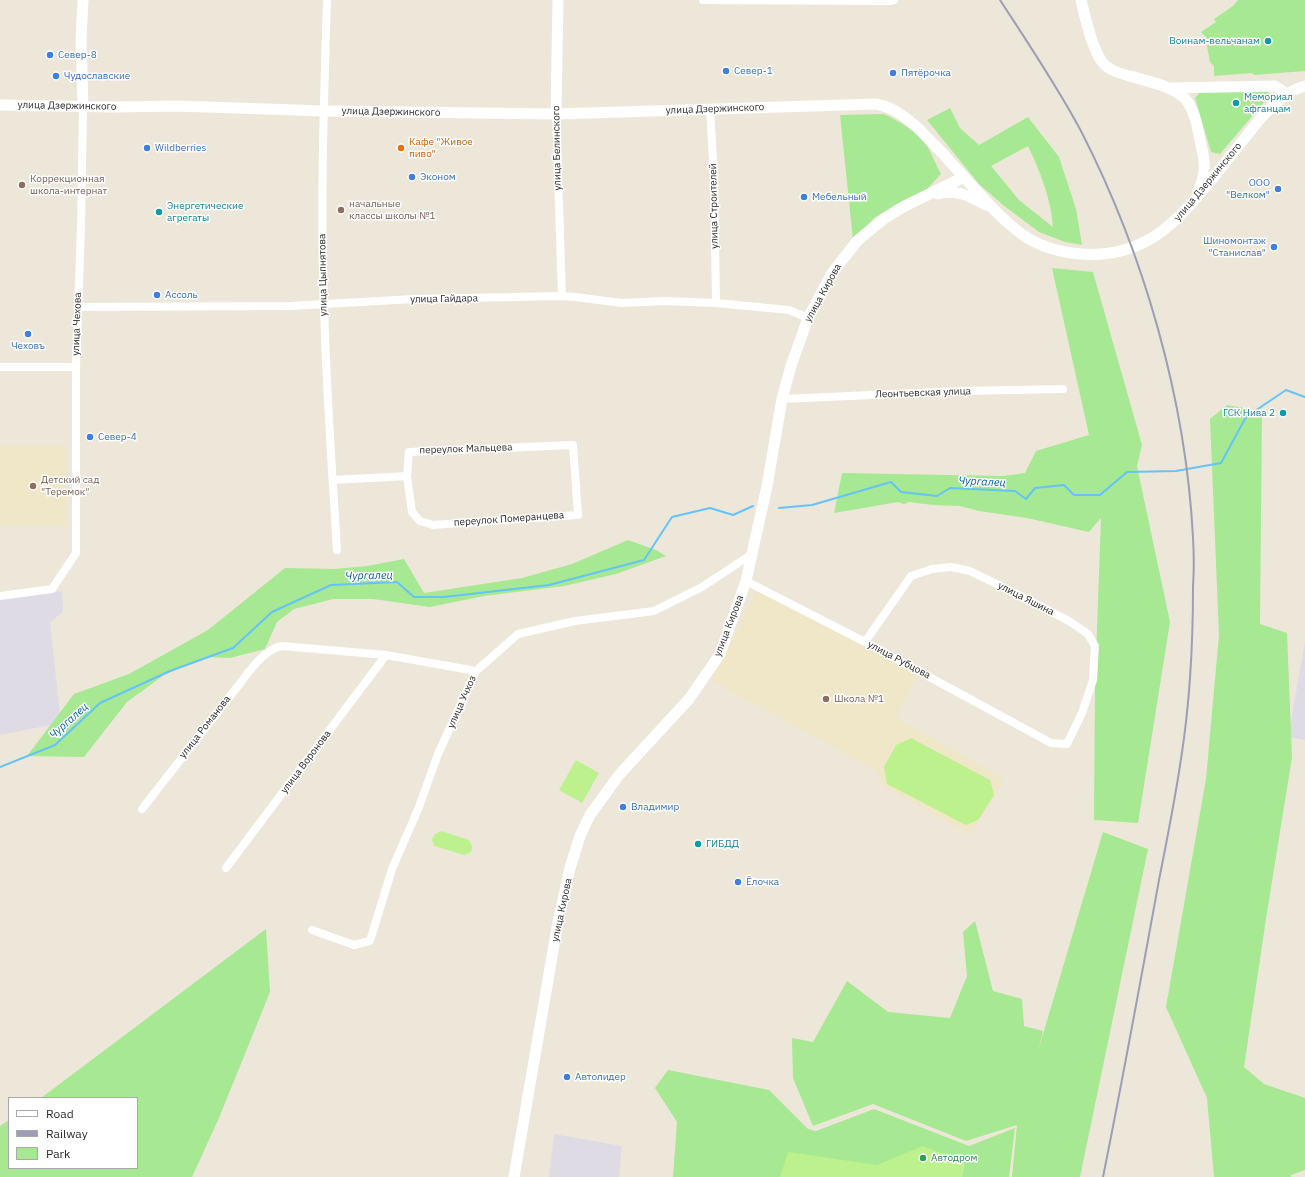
<!DOCTYPE html>
<html>
<head>
<meta charset="utf-8">
<style>
  body { margin:0 }
  #map { position:relative; width:1305px; height:1177px; overflow:hidden; background:#ede7da; font-family:"IBM Plex Sans",sans-serif }
  canvas { display:block }
  .legend { position:absolute; left:8px; top:1097px; width:130px; height:72px; box-sizing:border-box; background:#fff; border:1px solid #aaa; margin:0; padding:5px 7px; list-style:none; font-size:12px; color:#2a2a2a }
  .legend li { display:flex; align-items:center; gap:8px; height:20px }
  .legend b { width:20px; border:1px solid #aaa }
</style>
</head>
<body>
<div id="map">
<canvas width="1305" height="1177"></canvas>
<ul class="legend">
<li><b style="height:5px;background:#fff"></b>Road</li>
<li><b style="height:5px;background:#9d9eb6"></b>Railway</li>
<li><b style="height:11px;background:#a7e892"></b>Park</li>
</ul>
</div>
<script>
const c = document.querySelector('canvas').getContext('2d');
c.lineJoin = 'round';
function paint(path, color) { c.fillStyle = color; c.fill(path, 'evenodd'); }
function trace(path, color, width, dash) { c.strokeStyle = color; c.lineWidth = width; c.lineCap = dash ? 'butt' : 'round'; c.setLineDash(dash || []); c.stroke(path); }
function label(font, color, halo, rows, align = 'center') {
  c.font = font + ' "IBM Plex Sans",sans-serif'; c.lineWidth = 3; c.setLineDash([]); c.textBaseline = 'middle'; c.strokeStyle = halo; c.fillStyle = color; for (const [text, x, y, turn = 0] of rows) {
    c.save(); c.translate(x, y); c.rotate((+turn || 0) * Math.PI / 180); c.textAlign = isNaN(turn) ? turn : align; if (halo) c.strokeText(text, 0, 0); c.fillText(text, 0, 0); c.restore();
  }
}
paint(new Path2D(`
  M62,591L63,612L50,622L61,723L0,735V598Z
  M1305,642V740L1288,737Z
  M554,1134L622,1146L619,1177H549Z`), '#dfdbe5');
paint(new Path2D(`
  M0,445H66V526H0Z
  M757,589L917,675L897,718L1005,779L970,835L885,787L875,771L802,730L712,681Z`), '#f0e7c8');
paint(new Path2D(`
  M1238,0H1305V71L1254,75L1252,73L1214,76V66L1210,62L1207,46L1210,41L1201,32L1216,22L1214,19L1233,6Z
  M1265,88L1270,95L1220,154L1211,152L1195,98L1200,92Z
  M950,108L960,128L979,145L1028,117L1059,157L1076,209L1082,245L1065,242L1039,232L1003,205L979,184L927,120ZM1028,146C1040,171 1051,199 1053,227L1019,200L991,166Z
  M884,114C900,122 917,131 927,146C932,154 936,165 941,174L927,189L902,201L874,218L853,240L840,115Z
  M1052,268L1093,272L1142,445L1137,466L1170,622L1138,823L1094,820L1095,684L1101,518L1089,532L1027,518L979,511L960,506L933,505L909,502L904,504L898,502L834,513L842,473L1004,476L1025,473L1036,451L1089,435Z
  M1227,405L1262,411L1260,624L1287,633L1292,757L1266,919L1244,1067L1264,1084L1305,1098V1170L1291,1175V1177H1214L1207,1098L1166,1007L1206,779L1219,635L1210,419Z
  M628,540L656,550L666,556L616,574L564,586L484,596L430,607L373,599H333L294,609L277,622L265,649L230,658L206,657L164,675L127,702L84,757L27,756L74,694L129,674L208,630L285,568L335,569L367,566L404,559L424,593L522,578L572,564Z
  M1103,832L1148,849L1080,1177H1012L1017,1125L966,1141L873,1104L813,1126L793,1078L792,1038L813,1042L847,981L888,1012L950,1018L967,976L963,932L975,921L993,991L1022,999L1024,1026L1043,1031L1038,1051Z
  M266,929L270,992L219,1118L192,1177H0V1126L9,1120V1168H137V1098H41Z
  M668,1070L769,1090L808,1129L816,1131L874,1109L969,1146L1015,1128L1009,1177H673L677,1122L655,1088Z`), '#a7e892');
paint(new Path2D(`
  M911,738L990,780L994,795L978,820L966,825L887,784L884,767L896,745Z
  M576,760L599,773L582,803L559,790Z
  M441,831L469,840L472,846L471,852L464,855L434,846L432,839L435,834Z
  M923,1146L965,1163L962,1177H780L788,1152L877,1165Z`), '#bdf18d');
trace(new Path2D(`
  M779,508L812,505L891,482L901,492L937,496L950,488L1015,491L1026,499L1035,488L1064,485L1074,495H1100L1127,472L1176,471L1221,463L1246,417L1286,390L1305,397
  M0,767L55,745L100,703L170,671L233,648L272,612L331,585L397,582L414,597H444L549,585L644,560L672,517L710,508L733,515L753,506`), '#64c3f8', 2);
trace(new Path2D(`
  M327,0C324,102 320,203 324,305C326,387 332,468 337,550
  M703,0L890,1L894,0
  M710,110L714,174L716,303
  M556,114L562,296
  M78,307L290,306L414,299L562,296L575,297L622,303L664,301L716,303L789,310L808,318
  M0,367H76
  M782,399L961,391L1063,389
  M333,480L407,476L409,452L573,445L578,515L433,525L420,521L412,512L407,476
  M746,581L865,642L1051,743L1067,744L1082,713L1093,680L1095,646L1088,634L1069,621L1019,595L970,571L951,567L932,569L911,576L865,642
  M0,596L52,589L76,553V367L81,227L83,106
  M142,809L241,682C251,669 265,649 282,646L386,655L476,671
  M226,868L386,655
  M312,930L354,945L370,941L392,869L419,807L438,754L476,671L518,634L575,621L654,611L702,587L752,554`), '#fff', 8);
trace(new Path2D(`
  M83,0L81,39L83,106
  M1081,0C1085,16 1093,56 1106,66C1114,72 1124,75 1134,77C1149,82 1169,85 1182,96C1193,104 1198,128 1200,141C1205,159 1207,174 1198,191
  M1170,88L1275,86L1287,94
  M0,105L114,107L177,106L324,111L556,114L876,104C893,107 905,117 917,127C934,144 950,161 965,178C983,198 1001,219 1023,235C1040,247 1059,252 1080,254C1145,259 1176,223 1214,177C1230,157 1245,137 1261,118C1274,104 1286,91 1305,86
  M556,114L558,0
  M938,194C956,189 970,196 986,205
  M514,1177L558,922L570,868L580,836L590,815L619,775L689,699L720,654L746,581L767,486L782,399L791,366L808,318L832,273L858,240L885,218L903,207L964,177`), '#fff', 11);
trace(new Path2D(`
  M1000,0C1028,43 1057,86 1081,131C1144,254 1186,400 1193,538C1194,554 1194,571 1193,587C1193,645 1190,702 1181,759C1175,800 1167,840 1159,880C1141,979 1123,1078 1103,1177`), '#9d9eb6', 2);
for (const [x, y, r, color] of [
  [1268,41,4,"#0f9aa8"],
  [50,55,4,"#3f7fe0"],
  [726,71,4,"#3f7fe0"],
  [893,73,4,"#3f7fe0"],
  [56,76,4,"#3f7fe0"],
  [1236,103,4,"#0f9aa8"],
  [147,148,4,"#3f7fe0"],
  [401,148,4,"#e8710a"],
  [412,177,4,"#3f7fe0"],
  [22,185,4,"#8d6e63"],
  [1278,189,4,"#3f7fe0"],
  [804,197,4,"#3f7fe0"],
  [341,210,4,"#8d6e63"],
  [159,212,4,"#0f9aa8"],
  [1274,247,4,"#3f7fe0"],
  [157,295,4,"#3f7fe0"],
  [28,334,4,"#3f7fe0"],
  [1283,413,4,"#0f9aa8"],
  [90,437,4,"#3f7fe0"],
  [33,486,4,"#8d6e63"],
  [826,699,4,"#8d6e63"],
  [623,807,4,"#3f7fe0"],
  [698,844,4,"#0f9aa8"],
  [738,882,4,"#3f7fe0"],
  [567,1077,4,"#3f7fe0"],
  [923,1158,4,"#2e9e5b"]
]) { const dot = new Path2D(); dot.arc(x, y, r, 0, 2 * Math.PI); c.fillStyle = color; c.fill(dot); trace(dot, '#fff', 1.5); }
label('10px', '#0d838f', '#fff', [
  ["Воинам-вельчанам",1260,41,"right"],
  ["Мемориал",1244,97],
  ["афганцам",1244,109],
  ["Энергетические",167,206],
  ["агрегаты",167,218],
  ["ГСК Нива 2",1275,413,"right"],
  ["ГИБДД",706,844]
], 'left');
label('10px', '#366cbe', '#fff', [
  ["Север-8",58,55],
  ["Север-1",734,71],
  ["Пятёрочка",901,73],
  ["Чудославские",64,76],
  ["Wildberries",155,148],
  ["Эконом",420,177],
  ["ООО",1270,183,"right"],
  ["\"Велком\"",1270,195,"right"],
  ["Мебельный",812,197],
  ["Шиномонтаж",1266,241,"right"],
  ["\"Станислав\"",1266,253,"right"],
  ["Ассоль",165,295],
  ["Чеховъ",28,346,"center"],
  ["Север-4",98,437],
  ["Владимир",631,807],
  ["Ёлочка",746,882],
  ["Автолидер",575,1077]
], 'left');
label('10px', '#2a2a2a', '#fff', [
  ["улица Дзержинского",67,106,1],
  ["улица Дзержинского",715,109,-2],
  ["улица Дзержинского",391,112,1],
  ["улица Белинского",557,148,-91],
  ["улица Дзержинского",1208,182,-50],
  ["улица Строителей",714,206,-91],
  ["улица Цыпнятова",323,275,-91],
  ["улица Кирова",823,293,-61],
  ["улица Гайдара",444,299,-1],
  ["улица Чехова",77,324,-88],
  ["Леонтьевская улица",923,393,-2],
  ["переулок Мальцева",466,449,-2],
  ["переулок Померанцева",509,519,-4],
  ["улица Яшина",1026,599,27],
  ["улица Кирова",729,626,-69],
  ["улица Рубцова",899,660,28],
  ["улица Учхоз",462,702,-66],
  ["улица Романова",205,727,-52],
  ["улица Воронова",306,762,-53],
  ["улица Кирова",562,910,-78]
]);
label('10px', '#c56008', '#fff', [
  ["Кафе \"Живое",409,142],
  ["пиво\"",409,154]
], 'left');
label('10px', '#785e54', '#fff', [
  ["Коррекционная",30,179],
  ["школа-интернат",30,191],
  ["начальные",349,204],
  ["классы школы №1",349,216],
  ["Детский сад",41,480],
  ["\"Теремок\"",41,492],
  ["Школа №1",834,699]
], 'left');
label('10px', '#27864d', '#fff', [
  ["Автодром",931,1158]
], 'left');
label('italic 11px', '#025ea5', '#fff', [
  ["Чургалец",982,482,3],
  ["Чургалец",369,576,-1],
  ["Чургалец",69,721,-42]
]);
</script>
</body>
</html>
